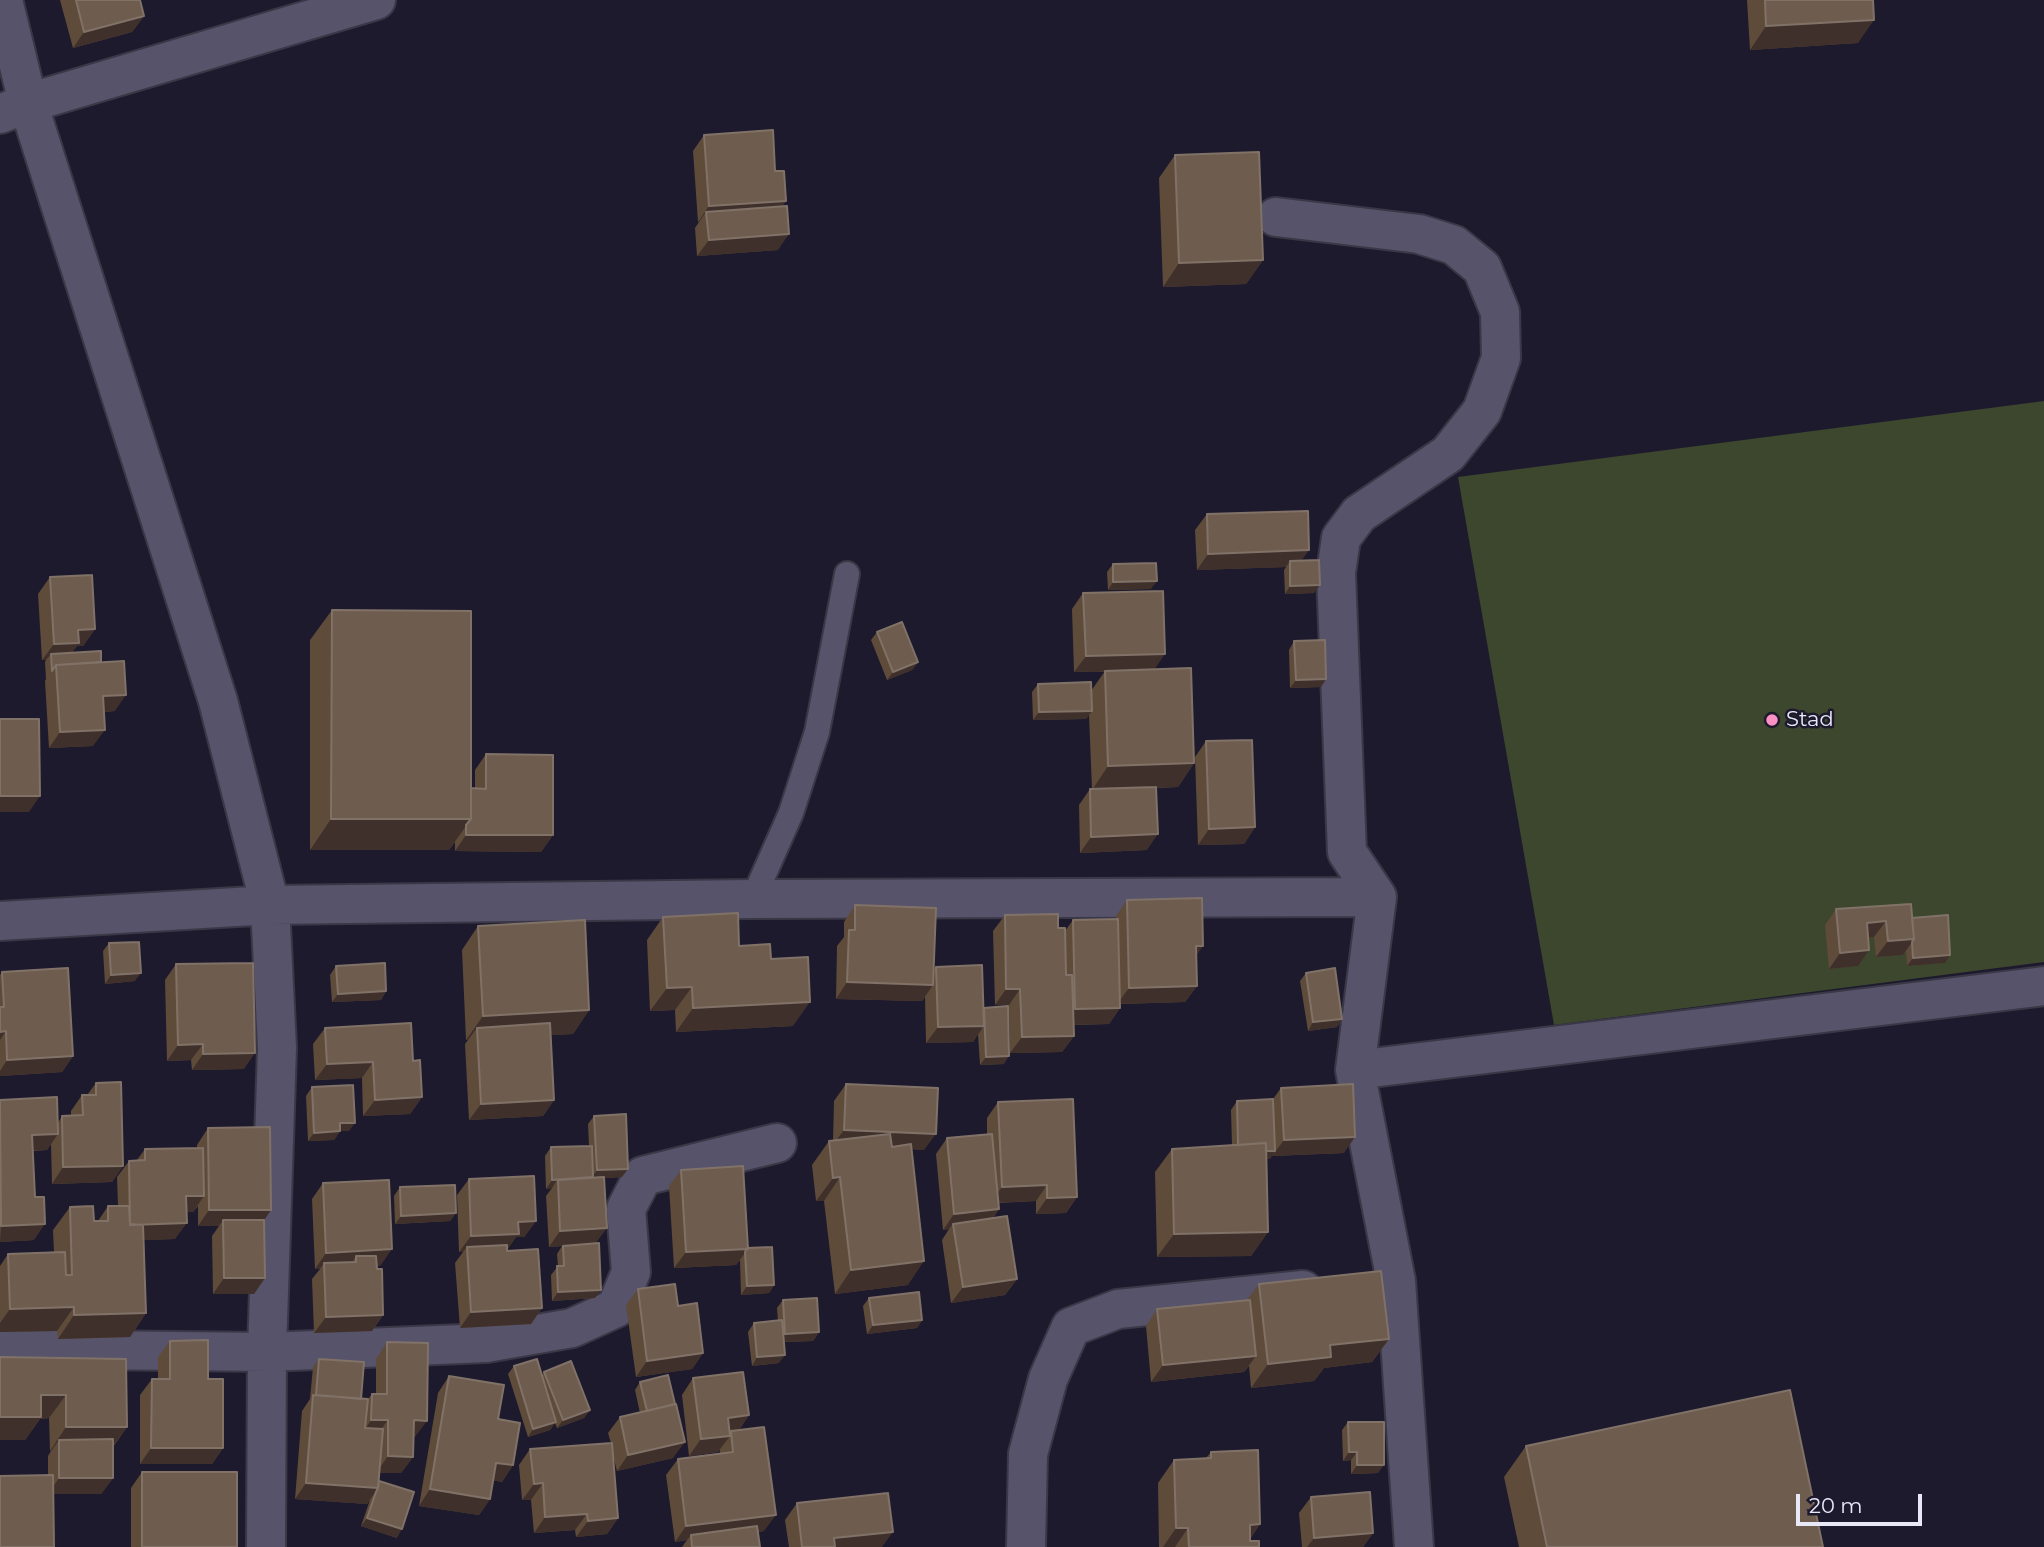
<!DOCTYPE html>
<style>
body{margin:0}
#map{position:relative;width:2044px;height:1547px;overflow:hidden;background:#1d1a2e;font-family:Montserrat,sans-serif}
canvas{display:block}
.scale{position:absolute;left:1796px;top:1494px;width:126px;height:32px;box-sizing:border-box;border:4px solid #e9e8f6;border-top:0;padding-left:9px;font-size:21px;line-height:24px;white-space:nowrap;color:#e9e8f6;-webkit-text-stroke:5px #1d1a2e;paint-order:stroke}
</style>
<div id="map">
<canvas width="2044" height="1547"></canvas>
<div class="scale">20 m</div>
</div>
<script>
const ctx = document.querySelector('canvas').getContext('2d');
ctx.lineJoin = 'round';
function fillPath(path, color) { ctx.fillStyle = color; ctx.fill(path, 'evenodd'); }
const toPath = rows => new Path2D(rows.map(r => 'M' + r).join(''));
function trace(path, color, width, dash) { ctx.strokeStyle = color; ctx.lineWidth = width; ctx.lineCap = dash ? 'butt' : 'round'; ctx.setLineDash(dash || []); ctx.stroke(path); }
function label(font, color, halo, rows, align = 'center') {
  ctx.font = font + ' Montserrat,sans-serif'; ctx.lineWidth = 5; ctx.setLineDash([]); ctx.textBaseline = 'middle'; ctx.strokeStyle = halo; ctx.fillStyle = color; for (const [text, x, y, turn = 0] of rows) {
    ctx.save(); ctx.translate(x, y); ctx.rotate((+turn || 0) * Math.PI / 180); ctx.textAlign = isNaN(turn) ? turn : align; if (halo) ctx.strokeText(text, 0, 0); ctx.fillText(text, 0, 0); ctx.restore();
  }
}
fillPath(toPath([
 [2044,401,2044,962,1554,1025,1458,477]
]), '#3c472e');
const service = toPath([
 [753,899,791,813,817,732,847,574]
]);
const minor = toPath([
 [3,0,28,103,218,701,270,905,277,1048,267,1352,266,1547],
 [0,114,28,103,376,0],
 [1276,217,1419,234,1454,245,1482,268,1500,312,1501,358,1482,411,1448,454,1359,514,1341,538,1336,573,1347,852,1377,897,1355,1070,1396,1281,1414,1547],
 [0,921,270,905,753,899,1377,897],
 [1355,1070,2044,986],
 [0,1349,267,1352,486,1343,572,1328,616,1308,631,1272,626,1209,643,1176,777,1143],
 [1026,1547,1028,1454,1048,1379,1071,1327,1118,1309,1303,1290]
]);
trace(service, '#3a3746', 28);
trace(minor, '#3a3746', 42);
trace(service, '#56536b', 24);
trace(minor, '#56536b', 38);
fillPath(toPath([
 [60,0,140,0,144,16,132,32,73,48],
 [1747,0,1873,0,1858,43,1750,50],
 [704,135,775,171,786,201,782,206,778,250,697,256,695,228,699,222,698,222,693,151],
 [1175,155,1263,260,1246,284,1163,287,1159,178],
 [1207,514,1301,561,1314,593,1285,594,1284,570,1286,567,1197,570,1195,530],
 [1113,564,1151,589,1108,590,1107,572],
 [50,577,95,629,83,646,77,646,72,652,101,662,115,711,104,712,93,746,49,748,45,681,46,679,45,662,46,660,42,660,38,594],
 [1083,593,1154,670,1194,763,1178,787,1156,788,1147,850,1080,853,1079,805,1090,789,1092,789,1089,715,1086,719,1033,720,1032,692,1038,684,1091,691,1105,671,1116,671,1074,672,1072,609],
 [332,610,471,788,475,788,475,770,486,754,553,835,541,852,455,851,455,842,449,850,310,850,310,640],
 [877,632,918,662,912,670,887,680,871,640],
 [1294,641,1326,679,1321,687,1290,688,1289,650],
 [1206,741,1255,827,1244,844,1198,845,1195,757],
 [1127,900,1196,956,1197,986,1185,1002,1120,1004,1120,1008,1109,1024,1074,1025,1074,1036,1062,1052,1010,1053,1009,1005,995,1005,993,931,1005,915,1065,931,1073,920,1116,919,1116,916],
 [855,905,934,969,936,967,984,1008,1004,1064,980,1065,978,1034,973,1042,926,1043,925,997,922,1001,836,999,837,946,844,937,844,922],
 [1836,909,1912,918,1945,963,1907,966,1906,951,1903,955,1876,957,1874,937,1868,938,1858,966,1829,969,1825,925],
 [663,917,771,959,793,1026,676,1032,675,1010,650,1011,647,940],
 [478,926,589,1010,573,1034,551,1035,554,1100,543,1116,469,1120,465,1044,468,1040,466,1040,462,950],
 [109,943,135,981,105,984,103,951],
 [176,964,244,1069,192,1070,191,1060,167,1061,165,980],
 [336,966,386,991,381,1000,332,1002,330,975],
 [2,972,73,1056,62,1072,0,1076,0,975],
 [1306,973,1342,1019,1337,1027,1308,1031,1300,981],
 [325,1028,413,1061,422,1097,410,1114,363,1116,362,1078,315,1080,313,1044],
 [96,1083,123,1166,112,1182,52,1184,51,1144,47,1150,33,1151,34,1240,0,1242,0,1100,58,1123,62,1116,71,1116,71,1111,82,1095,87,1095],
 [846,1084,924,1150,912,1149,908,1285,835,1294,824,1201,816,1201,812,1165,829,1141,833,1141,834,1101],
 [312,1087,349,1131,340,1131,334,1140,308,1141,306,1096],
 [1281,1088,1344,1153,1272,1156,1272,1155,1270,1159,1267,1159,1268,1232,1251,1256,1157,1257,1155,1172,1172,1149,1232,1145,1231,1110,1237,1101,1273,1099],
 [998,1102,1077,1197,1066,1213,1036,1214,1036,1201,998,1203,999,1209,993,1218,1017,1279,1005,1295,951,1303,942,1240,949,1229,943,1230,936,1154,947,1138,987,1134,987,1118],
 [594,1116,622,1177,604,1178,596,1243,595,1298,552,1301,551,1275,558,1266,557,1254,562,1246,549,1247,546,1196,552,1188,546,1189,545,1156,551,1147,589,1146,588,1124],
 [208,1128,271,1210,264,1220,265,1278,254,1294,213,1294,212,1236,219,1226,198,1226,198,1206,193,1212,186,1212,175,1239,144,1240,146,1313,130,1337,58,1339,57,1331,0,1332,0,1266,8,1254,54,1253,53,1230,70,1207,94,1221,98,1221,108,1206,118,1206,117,1177,129,1161,137,1160,145,1149,197,1148,197,1145],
 [681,1170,747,1248,774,1285,769,1293,741,1295,740,1260,736,1265,674,1268,669,1186],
 [469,1179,536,1221,524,1237,516,1237,507,1250,542,1308,531,1324,460,1328,455,1263,463,1252,459,1252,457,1195],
 [323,1183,381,1265,377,1266,383,1315,372,1331,314,1333,312,1279,320,1269,315,1269,312,1199],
 [400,1187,456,1213,450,1221,395,1224,394,1196],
 [1259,1284,1389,1339,1372,1362,1324,1368,1314,1381,1251,1388,1249,1366,1244,1372,1151,1382,1146,1326,1157,1309,1247,1300],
 [638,1289,678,1306,703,1353,692,1369,636,1377,626,1305],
 [869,1298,922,1320,917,1328,867,1334,863,1306],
 [783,1300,819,1332,813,1341,784,1342,779,1363,752,1366,748,1332,754,1323,778,1321,777,1308],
 [170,1341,208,1379,223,1448,212,1464,140,1464,140,1395,152,1379,158,1379,158,1357],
 [387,1342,415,1437,413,1437,413,1457,401,1473,379,1473,379,1481,397,1538,361,1526,370,1500,367,1504,295,1499,302,1411,310,1399,313,1367,319,1359,361,1399,368,1399,372,1394,376,1394,376,1359],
 [0,1357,127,1427,113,1447,113,1478,101,1494,53,1494,48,1475,48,1456,51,1451,50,1451,49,1418,40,1419,25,1440,0,1440],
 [514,1366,542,1375,544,1372,590,1410,584,1418,557,1428,555,1423,550,1430,528,1437,508,1374],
 [449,1376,498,1419,513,1465,502,1482,493,1480,490,1499,479,1515,419,1506,438,1393],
 [693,1378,749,1415,739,1430,764,1531,758,1532,760,1547,682,1547,687,1540,675,1542,666,1475,678,1459,720,1454,720,1450,718,1452,689,1456,682,1395],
 [640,1382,673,1458,617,1471,613,1456,618,1518,607,1534,576,1537,575,1530,534,1533,531,1500,522,1500,519,1465,530,1449,611,1443,608,1433,620,1417,640,1413,635,1390],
 [1348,1422,1378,1473,1351,1474,1351,1460,1343,1461,1342,1430],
 [1526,1446,1823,1547,1519,1547,1504,1477],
 [1211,1452,1260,1524,1250,1539,1250,1541,1259,1547,1159,1547,1158,1483,1174,1460,1206,1458],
 [142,1472,237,1547,131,1547,131,1488],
 [1311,1497,1373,1533,1363,1547,1302,1547,1299,1513],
 [797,1503,882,1547,789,1547,785,1520]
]), '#5f4b39');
fillPath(toPath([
 [144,16,132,32,73,48,84,32],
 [1874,20,1858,43,1750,50,1766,26],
 [786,201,774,217,706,212,699,222,698,222,709,206],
 [789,234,778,250,697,256,709,240],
 [1263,260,1246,284,1163,287,1179,263],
 [1309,550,1298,566,1290,561,1286,567,1197,570,1208,554],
 [1157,581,1151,589,1108,590,1113,582],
 [1320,585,1314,593,1285,594,1290,586],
 [95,629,83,646,77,646,67,659,51,654,46,660,42,660,54,644,78,630],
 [1165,654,1154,670,1074,672,1086,656],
 [918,662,912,670,887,680,893,672],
 [1326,679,1321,687,1290,688,1296,680],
 [126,695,115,711,92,713,103,696],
 [1092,711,1086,719,1033,720,1039,712],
 [105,730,93,746,49,748,60,732],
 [1194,763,1178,787,1092,790,1108,766],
 [0,796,40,796,29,812,0,812],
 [331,819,471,819,449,850,310,850],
 [1255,827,1244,844,1198,845,1209,829],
 [1158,834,1147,850,1080,853,1091,837],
 [466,835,553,835,541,852,455,851],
 [1886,921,1874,937,1855,939,1867,923],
 [1914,939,1903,955,1876,957,1888,941],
 [1196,946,1203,946,1192,962],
 [1869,950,1858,966,1829,969,1840,953],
 [1950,955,1945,963,1907,966,1913,958],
 [141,973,135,981,105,984,111,975],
 [847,982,933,985,922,1001,836,999],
 [1197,986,1185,1002,1117,1004,1129,988],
 [692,987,675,1010,650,1011,667,988],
 [1006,989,1020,989,1009,1005,995,1005],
 [386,991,381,1000,332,1002,338,994],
 [810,1002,793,1026,676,1032,693,1008],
 [1120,1008,1109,1024,1064,1025,1075,1009],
 [589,1010,573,1034,477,1039,477,1028,468,1040,466,1040,483,1016],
 [1342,1019,1337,1027,1308,1031,1313,1022],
 [984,1026,973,1042,926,1043,938,1027],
 [6,1031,0,1040,0,1032],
 [1074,1036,1062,1052,1010,1053,1022,1037],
 [203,1044,191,1060,167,1061,178,1045],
 [255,1053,244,1069,192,1070,203,1054],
 [73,1056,62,1072,0,1076,0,1071,7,1060],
 [1009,1056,1004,1064,980,1065,986,1057],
 [373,1062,362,1078,315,1080,327,1064],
 [422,1097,410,1114,363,1116,375,1100],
 [554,1100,543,1116,469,1120,481,1104],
 [340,1123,355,1123,349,1131,334,1131],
 [844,1130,936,1134,924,1150,832,1146],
 [340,1131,334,1140,308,1141,314,1133],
 [58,1134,47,1150,21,1151,32,1135],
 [1355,1137,1344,1153,1272,1156,1284,1140],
 [1275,1151,1270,1159,1233,1160,1238,1152],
 [123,1166,112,1182,52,1184,63,1167],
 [628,1169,622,1177,591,1179,597,1170],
 [840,1177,824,1201,816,1201,833,1178],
 [552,1180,557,1180,552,1188,546,1189],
 [1047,1185,1036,1201,990,1203,1002,1187],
 [186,1196,204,1196,193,1212,174,1213],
 [1077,1197,1066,1213,1036,1214,1047,1198],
 [999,1209,988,1225,953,1224,949,1229,943,1230,954,1214],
 [209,1210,271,1210,260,1226,223,1220,219,1226,198,1226],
 [456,1213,450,1221,395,1224,401,1216],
 [536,1221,524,1237,516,1237,507,1250,467,1247,463,1252,459,1252,471,1236,518,1222],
 [187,1223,175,1239,119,1241,130,1225],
 [45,1224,34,1240,0,1242,1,1226],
 [607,1228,595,1244,549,1247,560,1231],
 [1268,1232,1251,1256,1157,1257,1174,1234],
 [392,1249,381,1265,353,1267,356,1262,356,1256,349,1267,324,1263,320,1269,315,1269,326,1253],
 [748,1249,736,1265,674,1268,686,1252],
 [924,1261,908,1285,835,1294,851,1270],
 [224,1278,265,1278,254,1294,213,1294],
 [1017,1279,1005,1295,951,1303,963,1287],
 [774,1285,769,1293,741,1295,747,1286],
 [601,1290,595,1298,552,1301,558,1292],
 [74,1307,57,1331,0,1332,0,1323,10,1309],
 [542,1308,531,1324,460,1328,471,1312],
 [146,1313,130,1337,58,1339,74,1315],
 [383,1315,372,1331,314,1333,326,1317],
 [922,1320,917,1328,867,1334,873,1325],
 [819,1332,813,1341,779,1342,785,1334],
 [1389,1339,1372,1362,1324,1368,1314,1381,1251,1388,1268,1364,1330,1345],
 [703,1353,692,1369,636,1377,647,1361],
 [785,1355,779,1363,752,1366,757,1357],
 [1256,1356,1244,1372,1151,1382,1163,1365],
 [41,1395,66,1395,49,1418,40,1419,25,1440,0,1440,0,1417],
 [590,1410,584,1418,557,1428,563,1420],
 [749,1415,738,1432,731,1431,730,1433,728,1418],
 [371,1420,388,1420,376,1436,360,1437],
 [414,1420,427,1421,415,1437,402,1437],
 [556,1422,550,1430,528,1437,533,1429],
 [66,1427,127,1427,110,1450,59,1440,51,1451,50,1451],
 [730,1436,718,1452,689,1456,701,1439],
 [685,1442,673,1458,617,1471,628,1455],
 [151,1448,223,1448,212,1464,140,1464],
 [1349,1452,1357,1452,1351,1460,1343,1461],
 [388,1456,413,1457,401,1473,376,1473],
 [496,1463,513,1465,502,1482,485,1479],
 [1357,1465,1384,1465,1378,1473,1351,1474],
 [59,1478,113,1478,101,1494,48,1494],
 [306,1483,378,1488,367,1504,295,1499],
 [543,1483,531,1500,522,1500,534,1484],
 [430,1489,490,1499,479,1515,419,1506],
 [587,1514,575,1530,534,1533,545,1517],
 [776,1515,764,1531,691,1540,691,1535,687,1540,675,1542,686,1526],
 [367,1518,402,1529,397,1538,361,1526],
 [618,1518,607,1534,576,1537,588,1521],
 [1260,1524,1244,1547,1250,1525],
 [1176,1528,1188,1528,1175,1547,1163,1547],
 [893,1532,882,1547,827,1547,834,1538],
 [1373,1533,1363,1547,1307,1547,1314,1538]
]), '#3f302c');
const building = toPath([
 [76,0,140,0,144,16,84,32,76,0],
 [1765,0,1873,0,1874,20,1766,26,1765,0],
 [773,130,775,171,784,171,786,201,709,206,704,135,773,130],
 [1259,152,1263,260,1179,263,1175,155,1259,152],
 [787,206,789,234,709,240,706,212,787,206],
 [1308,511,1309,550,1208,554,1207,514,1308,511],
 [1319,560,1320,585,1290,586,1290,561,1319,560],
 [1156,563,1157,581,1113,582,1113,564,1156,563],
 [92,575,95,629,78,630,79,643,54,644,50,577,92,575],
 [1163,591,1165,654,1086,656,1083,593,1163,591],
 [332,610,471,611,471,819,331,819,332,610],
 [902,622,918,662,893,672,877,632,902,622],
 [1325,640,1326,679,1296,680,1294,641,1325,640],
 [101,651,101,662,56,665,52,671,51,654,101,651],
 [124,661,126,695,103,696,105,730,60,732,56,665,124,661],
 [1191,668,1194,763,1108,766,1105,671,1191,668],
 [1091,682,1092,711,1039,712,1038,684,1091,682],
 [0,719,39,719,40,796,0,796,0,719],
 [1252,740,1255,827,1209,829,1206,741,1252,740],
 [486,754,553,755,553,835,466,835,466,825,471,819,471,788,486,789,486,754],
 [1156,787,1158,834,1091,837,1090,789,1156,787],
 [1202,898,1203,946,1196,946,1197,986,1129,988,1127,900,1202,898],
 [1911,904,1914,939,1888,941,1886,921,1867,923,1869,950,1840,953,1836,909,1911,904],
 [855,905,936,908,933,985,847,982,849,930,855,930,855,905],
 [738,913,739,946,770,944,771,959,808,957,810,1002,693,1008,692,987,667,988,663,917,738,913],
 [1058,914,1058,928,1065,928,1066,975,1072,975,1074,1036,1022,1037,1020,989,1006,989,1005,915,1058,914],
 [1948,915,1950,955,1913,958,1912,942,1914,939,1912,918,1948,915],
 [1118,919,1120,1008,1075,1009,1073,920,1118,919],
 [585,920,589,1010,483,1016,478,926,585,920],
 [139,942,141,973,111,975,109,943,139,942],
 [253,963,255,1053,203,1054,203,1044,178,1045,176,964,253,963],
 [385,963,386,991,338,994,336,966,385,963],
 [982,965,984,1026,938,1027,936,967,982,965],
 [68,968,73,1056,7,1060,6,1031,0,1032,0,1007,4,1007,2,972,68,968],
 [1335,968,1342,1019,1313,1022,1306,973,1335,968],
 [1008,1006,1009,1056,986,1057,984,1008,1008,1006],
 [411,1023,413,1061,420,1060,422,1097,375,1100,373,1062,327,1064,325,1028,411,1023],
 [550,1023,554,1100,481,1104,477,1028,550,1023],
 [121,1082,123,1166,63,1167,62,1116,83,1115,82,1095,96,1095,96,1083,121,1082],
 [846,1084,938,1088,936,1134,844,1130,846,1084],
 [1353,1084,1355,1137,1284,1140,1281,1088,1353,1084],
 [353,1085,355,1123,340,1123,340,1131,314,1133,312,1087,353,1085],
 [57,1097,58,1134,32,1135,35,1197,44,1197,45,1224,1,1226,0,1100,57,1097],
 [1073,1099,1077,1197,1047,1198,1047,1185,1002,1187,998,1102,1073,1099],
 [1273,1099,1275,1151,1266,1151,1266,1143,1238,1145,1237,1101,1273,1099],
 [626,1114,628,1169,597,1170,594,1116,626,1114],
 [270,1127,271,1210,209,1210,208,1128,270,1127],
 [890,1134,892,1147,911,1144,924,1261,851,1270,840,1177,833,1178,829,1141,890,1134],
 [992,1134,999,1209,954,1214,947,1138,992,1134],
 [1266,1143,1268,1232,1174,1234,1172,1149,1266,1143],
 [592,1146,593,1177,552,1180,551,1147,592,1146],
 [203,1148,204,1196,186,1196,187,1223,130,1225,129,1161,145,1160,145,1149,203,1148],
 [743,1166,748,1249,686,1252,681,1170,743,1166],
 [534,1176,536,1221,518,1222,519,1234,471,1236,469,1179,534,1176],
 [604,1177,607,1228,560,1231,558,1180,604,1177],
 [389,1180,392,1249,326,1253,323,1183,389,1180],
 [455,1185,456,1213,401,1216,400,1187,455,1185],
 [93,1206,94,1221,108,1221,108,1206,129,1206,130,1224,143,1225,146,1313,74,1315,74,1307,10,1309,8,1254,65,1252,66,1275,72,1275,70,1207,93,1206],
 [1007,1216,1017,1279,963,1287,953,1224,1007,1216],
 [223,1220,264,1220,265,1278,224,1278,223,1220],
 [599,1243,601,1290,558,1292,557,1266,564,1266,563,1246,599,1243],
 [507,1245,507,1251,538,1249,542,1308,471,1312,467,1247,507,1245],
 [772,1247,774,1285,747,1286,745,1252,747,1248,772,1247],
 [356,1256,376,1256,377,1269,382,1269,383,1315,326,1317,324,1263,356,1262,356,1256],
 [1381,1271,1389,1339,1330,1345,1331,1357,1268,1364,1259,1284,1381,1271],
 [675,1284,678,1306,697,1303,703,1353,647,1361,638,1289,675,1284],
 [919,1292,922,1320,873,1325,869,1298,919,1292],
 [817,1298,819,1332,785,1334,783,1300,817,1298],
 [1250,1300,1256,1356,1163,1365,1157,1309,1250,1300],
 [782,1320,785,1355,757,1357,754,1323,782,1320],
 [208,1340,208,1379,223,1379,223,1448,151,1448,152,1379,170,1379,170,1341,208,1340],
 [387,1342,428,1343,427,1421,414,1420,413,1457,388,1456,388,1420,371,1420,372,1394,387,1394,387,1342],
 [0,1357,126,1359,127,1427,66,1427,66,1395,41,1395,41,1417,0,1417,0,1357],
 [319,1359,364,1362,361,1399,316,1395,319,1359],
 [537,1359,556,1422,533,1429,514,1366,537,1359],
 [571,1361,590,1410,563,1420,544,1372,571,1361],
 [743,1372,749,1415,728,1418,730,1436,701,1439,693,1378,743,1372],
 [668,1375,675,1404,647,1411,640,1382,668,1375],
 [449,1376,504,1385,498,1419,520,1423,513,1465,496,1463,490,1499,430,1489,449,1376],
 [1790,1390,1823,1547,1547,1547,1526,1446,1790,1390],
 [313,1395,368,1399,365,1428,383,1429,378,1488,306,1483,313,1395],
 [676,1404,685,1442,628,1455,620,1417,676,1404],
 [1348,1422,1384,1422,1384,1465,1357,1465,1357,1452,1349,1452,1348,1422],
 [764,1427,776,1515,686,1526,678,1459,733,1452,731,1431,764,1427],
 [113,1439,113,1478,59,1478,59,1440,113,1439],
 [612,1443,618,1518,588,1521,587,1514,545,1517,543,1483,534,1484,530,1449,612,1443],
 [1258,1450,1260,1524,1250,1525,1250,1541,1259,1541,1259,1547,1189,1547,1188,1528,1176,1528,1174,1460,1211,1458,1211,1452,1258,1450],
 [142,1472,237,1472,237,1547,142,1547,142,1472],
 [53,1475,54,1547,0,1547,0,1476,53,1475],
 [379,1481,414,1492,402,1529,367,1518,376,1492,378,1488,379,1481],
 [1370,1492,1373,1533,1314,1538,1311,1497,1370,1492],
 [888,1493,893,1532,834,1538,835,1547,802,1547,797,1503,888,1493],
 [757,1526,760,1547,692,1547,691,1535,757,1526]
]);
fillPath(building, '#6e5c4e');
trace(building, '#817268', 2);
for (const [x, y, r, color] of [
 [1772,720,7,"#fc8fc3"]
]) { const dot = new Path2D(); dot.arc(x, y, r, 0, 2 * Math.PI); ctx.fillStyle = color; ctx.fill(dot); trace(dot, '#1d1a2e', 2.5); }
label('21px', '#e9e8f6', '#1d1a2e', [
 ["Stad",1786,720]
], 'left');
</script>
